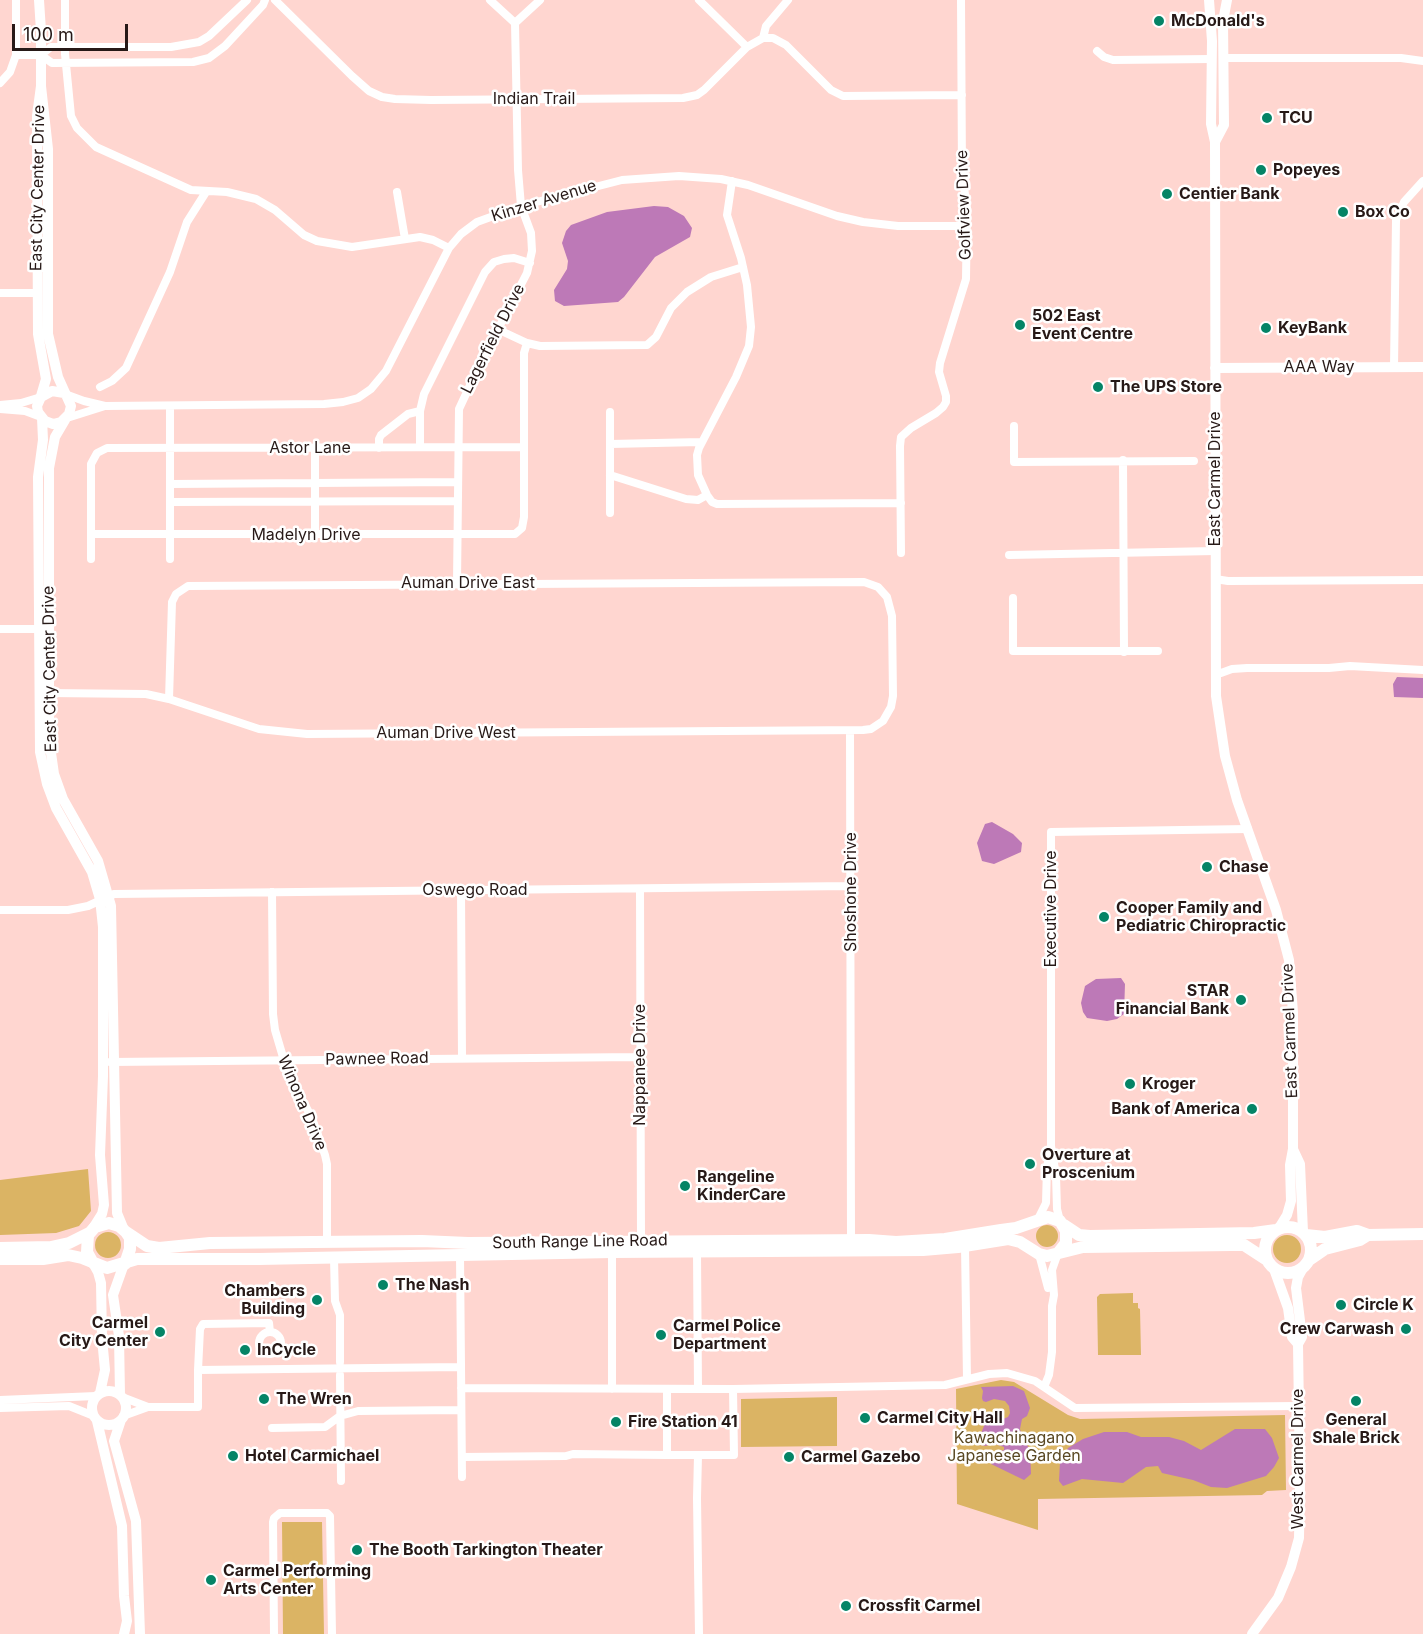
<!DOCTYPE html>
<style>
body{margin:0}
#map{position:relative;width:1423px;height:1634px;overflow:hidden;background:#ffd6d0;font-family:Inter,sans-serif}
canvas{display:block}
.scale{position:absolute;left:12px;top:24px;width:116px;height:27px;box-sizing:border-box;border:3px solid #271917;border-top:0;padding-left:8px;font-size:18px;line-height:21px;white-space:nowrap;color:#271917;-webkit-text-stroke:4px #fff;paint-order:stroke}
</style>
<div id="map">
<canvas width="1423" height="1634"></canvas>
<div class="scale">100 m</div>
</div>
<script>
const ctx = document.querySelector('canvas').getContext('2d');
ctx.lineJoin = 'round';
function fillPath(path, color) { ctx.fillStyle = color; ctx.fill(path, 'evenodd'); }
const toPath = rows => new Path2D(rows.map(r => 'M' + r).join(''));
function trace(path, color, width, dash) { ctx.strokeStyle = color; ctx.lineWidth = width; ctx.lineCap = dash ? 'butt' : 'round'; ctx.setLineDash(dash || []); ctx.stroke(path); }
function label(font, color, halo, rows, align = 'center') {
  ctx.font = font + ' Inter,sans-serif'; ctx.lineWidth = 5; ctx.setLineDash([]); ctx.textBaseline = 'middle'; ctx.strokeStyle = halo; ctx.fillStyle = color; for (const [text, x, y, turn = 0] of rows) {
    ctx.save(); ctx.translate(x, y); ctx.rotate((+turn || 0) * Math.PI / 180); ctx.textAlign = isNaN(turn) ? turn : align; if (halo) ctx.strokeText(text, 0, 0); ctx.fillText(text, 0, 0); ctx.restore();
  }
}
fillPath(toPath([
 [88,1169,91,1211,79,1226,56,1233,0,1235,0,1180],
 '1036 1236a11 11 0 1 1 22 0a11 11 0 1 1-22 0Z',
 '95 1245a13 13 0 1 1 26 0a13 13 0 1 1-26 0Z',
 '1273 1249a14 14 0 1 1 28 0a14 14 0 1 1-28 0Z',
 [1133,1293,1133,1303,1138,1303,1138,1308,1140,1309,1141,1355,1098,1355,1097,1297,1100,1294],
 [1001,1380,1014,1382,1068,1415,1080,1419,1285,1415,1286,1490,1267,1491,1262,1495,1038,1499,1038,1530,957,1504,956,1389],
 [837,1397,837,1446,741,1447,741,1399],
 [282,1522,322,1522,324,1634,283,1634]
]), '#dbb464');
fillPath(toPath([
 [654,206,668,207,684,216,692,228,690,237,655,257,624,297,618,302,564,306,555,301,554,290,567,269,568,261,562,243,566,231,571,225,607,212],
 [1397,677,1423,678,1423,698,1394,697,1393,684],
 [992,822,1013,834,1022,843,1021,852,994,864,982,861,977,843,985,824],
 [1121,978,1125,984,1124,1014,1117,1019,1107,1021,1087,1018,1083,1012,1081,1003,1085,986,1096,979],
 [1013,1386,1024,1391,1030,1408,1027,1416,1022,1419,1020,1429,1023,1440,1030,1449,1031,1474,1024,1480,991,1464,994,1453,1004,1450,1004,1447,992,1443,986,1446,980,1445,978,1441,986,1421,991,1419,1003,1419,1008,1417,1010,1413,1009,1406,1005,1401,994,1399,986,1402,983,1401,982,1398,983,1391,981,1387],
 [1235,1429,1265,1429,1272,1438,1279,1458,1274,1467,1266,1476,1227,1488,1211,1487,1193,1480,1162,1473,1158,1466,1146,1467,1123,1483,1082,1479,1063,1486,1059,1481,1060,1462,1068,1448,1083,1439,1104,1432,1127,1432,1141,1437,1169,1437,1184,1441,1201,1450]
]), '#bd79b7');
trace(toPath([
 [65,0,65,54,71,116,77,128,96,147,191,190,227,192,256,199,275,210,304,235,317,241,352,247,420,237,433,240,449,248],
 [275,0,352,76,369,91,382,97,395,99,431,100,683,98,697,95,704,90,747,47,763,38,766,26,788,0],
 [490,0,515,23],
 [699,0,747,47],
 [515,23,540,0],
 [763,38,773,38,786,45,831,90,843,96,962,95],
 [1097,51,1104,57,1113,60,1211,59],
 [16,55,41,55],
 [41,55,52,63,193,62,209,58,225,46,263,5,265,0],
 [41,55,51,47,171,47,199,42,209,36,247,0],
 [1223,58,1401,58,1423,61],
 [0,83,10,72,16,55,16,0],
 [732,181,727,215,741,258,747,285,751,327,749,346,736,377,699,448,697,455,698,475,707,495,712,502,717,504,901,503],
 [397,192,405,239],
 [0,293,37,293],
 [497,329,527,343,540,346,647,345,656,337,671,308,687,292,711,277,743,267],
 [1394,367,1396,220,1404,202,1423,181],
 [100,387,112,381,126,368,170,272,187,222,206,192],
 [65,394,84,401,105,406,324,404,343,402,358,398,371,389,386,371,449,248,461,234,477,222,521,206,622,180,679,176,721,179,748,185,837,216,863,222,898,226,967,226],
 [0,405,21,403,41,397],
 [0,409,25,411,41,417],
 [610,412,610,513],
 [67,418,105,406],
 [1014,426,1014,462,1194,461],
 [610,444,701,442],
 [420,447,420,411,424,394,485,272,494,262,504,259,514,258,530,263],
 [379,448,379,439,381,435,408,414,420,411],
 [1123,460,1124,652],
 [610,475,686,499,698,500,707,495],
 [170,484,457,482],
 [170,502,457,501],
 [91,534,515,534,522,528,524,517,524,353,527,343],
 [315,535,315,447],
 [901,553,900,446,901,437,911,428,936,413,943,407,946,402,946,396,939,372,940,363,966,279,967,208,962,173,961,0],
 [1009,555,1215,551],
 [91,559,91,464,97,453,107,448,524,447],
 [170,559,170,406],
 [1215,579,1228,581,1423,580],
 [457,583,459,409,479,366,527,273,532,251,531,233,521,206,518,170,515,23],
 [1013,598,1013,651,1158,651],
 [0,629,38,629],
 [1216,672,1221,673,1232,669,1247,668,1329,668,1350,666,1423,670],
 [49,693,146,694,169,699,259,729,307,734,863,730,871,729,883,721,891,707,893,696,892,616,887,597,878,587,864,582,188,586,176,594,172,602,169,699],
 [850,731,851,1240],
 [640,889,641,1241],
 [461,890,462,1058],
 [272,892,273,1014,275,1030,288,1074,312,1118,325,1155,327,1164,327,1242],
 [0,910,68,910,88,906,114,894,851,886],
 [110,1062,639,1057],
 [1038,1219,1046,1203,1047,1167,1050,1152],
 [1060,1221,1057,1209,1056,1175,1051,1146,1051,832,1248,829],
 [965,1246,967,1379],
 [612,1252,612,1389],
 [697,1252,698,1389],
 [1039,1254,1048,1288],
 [460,1255,462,1477],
 [334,1258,335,1301,340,1315,340,1362],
 '259 1343a11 11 0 1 1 22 0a11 11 0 1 1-22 0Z',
 [198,1370,200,1329,203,1324,269,1323,270,1332],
 [340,1375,341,1481],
 [1044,1387,1049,1375,1052,1352,1052,1306,1054,1295,1052,1270,1058,1253],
 [461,1388,733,1389,945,1385,989,1374,1007,1373,1035,1381,1075,1408,1298,1406],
 [667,1389,667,1455,734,1455,733,1389],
 [122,1397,148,1407,198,1407,198,1370,461,1367],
 [0,1400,96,1396],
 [0,1408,69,1406,94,1416],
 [123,1416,148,1407],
 [272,1428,325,1427,340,1416,358,1411,461,1410],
 [698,1455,697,1498,699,1634],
 [462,1457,566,1456,573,1454,667,1455],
 [274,1634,273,1522,274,1518,280,1513,327,1513,330,1516,332,1634]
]), '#fff', 8);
trace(toPath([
 [39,0,41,31,41,86,37,116,38,334,46,379,41,396],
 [1209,0,1212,41,1211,124,1215,142,1216,696,1225,756,1237,800,1276,910,1289,960,1293,1013,1293,1149,1290,1165,1291,1201,1287,1215,1279,1228],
 [41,86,48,149,48,334,58,377,71,406,69,414,61,422,53,424,45,421,38,412,37,406,41,397,52,391,64,393],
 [1215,142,1224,125,1223,21,1227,0],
 [1215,368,1423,367],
 [42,418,43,440,38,477,40,752,47,784,56,808,92,872,100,899,103,927,103,1076,100,1155,104,1205,102,1214,92,1230],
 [65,420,55,437,49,468,49,739,54,774,63,799,98,861,111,906,117,1213,124,1230],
 [1293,1149,1300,1164,1303,1232],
 [93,1263,98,1272,101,1283,102,1338,105,1370,100,1393],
 [1274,1269,1288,1308,1292,1337,1298,1344],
 '92 1408a17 17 0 1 1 34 0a17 17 0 1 1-34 0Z',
 [120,1395,119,1336,113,1295,124,1264],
 [121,1420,114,1441,136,1521,140,1634],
 [97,1421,122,1526,124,1596,127,1621,124,1634],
 [1252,1634,1278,1598,1291,1567,1299,1538,1300,1483,1298,1344,1302,1337,1296,1288,1298,1277,1304,1266]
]), '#fff', 10);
trace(toPath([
 [1064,1225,1079,1235,1090,1236,1254,1233,1276,1230],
 '1265 1250a23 23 0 1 1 46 0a23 23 0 1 1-46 0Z',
 [126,1232,147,1246,159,1248,210,1243,314,1242,422,1241,468,1243,869,1240,896,1242,945,1239,1001,1230,1016,1228,1048,1217,1060,1221,1066,1231,1066,1243,1059,1252],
 [1306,1235,1325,1237,1357,1231,1368,1235,1423,1234],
 [0,1248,51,1247,69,1243,89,1233],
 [0,1259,43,1259,68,1255,82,1258,107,1268,137,1259,259,1259,612,1252,923,1250,958,1247,1008,1239,1020,1242,1039,1254,1047,1256,1083,1247,1231,1245,1244,1245,1267,1260],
 [1309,1260,1325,1249,1360,1240,1368,1235],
 [93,1263,87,1252,88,1235,95,1227,109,1223,119,1226,126,1232,130,1238,130,1249,125,1264]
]), '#fff', 12);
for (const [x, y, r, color] of [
 [1159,21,6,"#058466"],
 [1267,118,6,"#058466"],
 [1261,170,6,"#058466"],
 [1167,194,6,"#058466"],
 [1343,212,6,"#058466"],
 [1020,325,6,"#058466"],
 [1266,328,6,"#058466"],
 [1098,387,6,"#058466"],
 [1207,867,6,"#058466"],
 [1104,917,6,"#058466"],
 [1241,1000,6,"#058466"],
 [1130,1084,6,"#058466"],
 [1252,1109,6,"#058466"],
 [1030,1164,6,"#058466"],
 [685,1186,6,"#058466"],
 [383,1285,6,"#058466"],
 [317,1300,6,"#058466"],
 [1341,1305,6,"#058466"],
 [1406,1329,6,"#058466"],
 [160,1332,6,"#058466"],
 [661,1335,6,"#058466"],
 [245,1350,6,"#058466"],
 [264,1399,6,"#058466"],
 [1356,1401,6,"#058466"],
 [865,1418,6,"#058466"],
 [616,1422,6,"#058466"],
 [233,1456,6,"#058466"],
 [789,1457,6,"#058466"],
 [357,1550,6,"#058466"],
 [211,1580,6,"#058466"],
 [846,1606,6,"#058466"]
]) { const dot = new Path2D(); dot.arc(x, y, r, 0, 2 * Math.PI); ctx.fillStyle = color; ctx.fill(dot); trace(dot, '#fff', 2); }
label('bold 16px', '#271917', '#fff', [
 ["McDonald's",1171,21],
 ["TCU",1279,118],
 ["Popeyes",1273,170],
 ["Centier Bank",1179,194],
 ["Box Co",1355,212],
 ["502 East",1032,316],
 ["Event Centre",1032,334],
 ["KeyBank",1278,328],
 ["The UPS Store",1110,387],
 ["Chase",1219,867],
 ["Cooper Family and",1116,908],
 ["Pediatric Chiropractic",1116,926],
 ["STAR",1229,991,"right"],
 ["Financial Bank",1229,1009,"right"],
 ["Kroger",1142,1084],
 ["Bank of America",1240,1109,"right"],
 ["Overture at",1042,1155],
 ["Proscenium",1042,1173],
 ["Rangeline",697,1177],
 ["KinderCare",697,1195],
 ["The Nash",395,1285],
 ["Chambers",305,1291,"right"],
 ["Building",305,1309,"right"],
 ["Circle K",1353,1305],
 ["Carmel",148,1323,"right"],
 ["City Center",148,1341,"right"],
 ["Carmel Police",673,1326],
 ["Department",673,1344],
 ["Crew Carwash",1394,1329,"right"],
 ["InCycle",257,1350],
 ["The Wren",276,1399],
 ["Carmel City Hall",877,1418],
 ["General",1356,1420,"center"],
 ["Shale Brick",1356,1438,"center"],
 ["Fire Station 41",628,1422],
 ["Hotel Carmichael",245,1456],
 ["Carmel Gazebo",801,1457],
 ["The Booth Tarkington Theater",369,1550],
 ["Carmel Performing",223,1571],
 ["Arts Center",223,1589],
 ["Crossfit Carmel",858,1606]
], 'left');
label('16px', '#271917', '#fff', [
 ["Indian Trail",534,99],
 ["East City Center Drive",38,188,-89],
 ["Kinzer Avenue",544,201,-17],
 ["Golfview Drive",964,205,-92],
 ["Lagerfield Drive",493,339,-63],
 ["AAA Way",1319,367],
 ["Astor Lane",310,448],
 ["East Carmel Drive",1215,479,-90],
 ["Madelyn Drive",306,535],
 ["Auman Drive East",468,583],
 ["East City Center Drive",50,669,-91],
 ["Auman Drive West",446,733],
 ["Oswego Road",475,890],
 ["Shoshone Drive",851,892,-90],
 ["Executive Drive",1051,909,-90],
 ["East Carmel Drive",1290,1031,-92],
 ["Pawnee Road",377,1059,-1],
 ["Nappanee Drive",640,1065,-90],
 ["Winona Drive",302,1103,67],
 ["South Range Line Road",580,1242,-1],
 ["West Carmel Drive",1298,1459,-90]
]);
label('16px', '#5a4823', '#fff', [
 ["Kawachinagano",1014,1438],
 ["Japanese Garden",1014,1456]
]);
</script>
